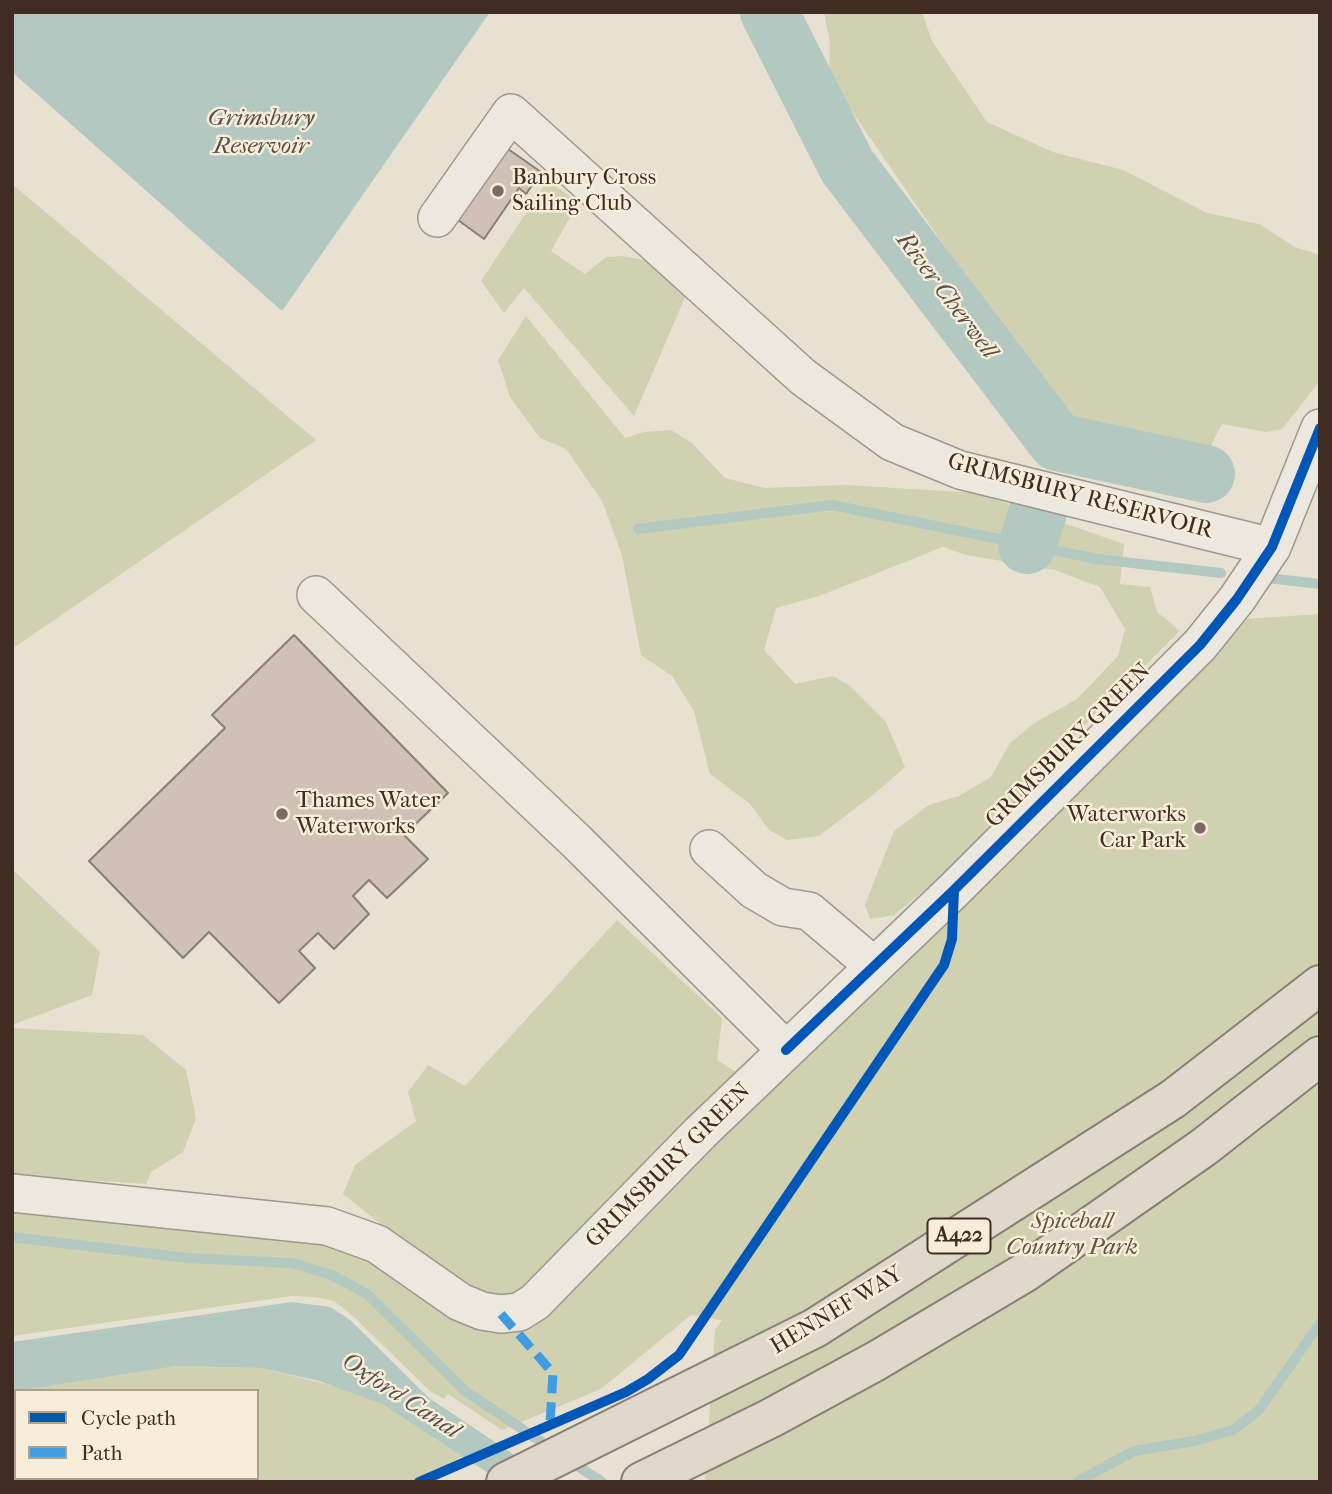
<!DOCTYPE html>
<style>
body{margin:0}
#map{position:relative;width:1332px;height:1494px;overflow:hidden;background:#e8e0d0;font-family:"IM FELL French Canon",serif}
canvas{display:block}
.frame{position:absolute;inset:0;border:14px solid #412c24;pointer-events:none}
.legend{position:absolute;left:14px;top:1389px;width:245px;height:91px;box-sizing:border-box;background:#f7edd9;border:2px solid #aea091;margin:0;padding:9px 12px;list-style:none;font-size:21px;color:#412c24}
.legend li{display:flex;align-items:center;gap:14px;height:35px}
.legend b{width:35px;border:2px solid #aea091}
</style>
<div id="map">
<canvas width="1332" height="1494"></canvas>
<div class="frame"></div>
<ul class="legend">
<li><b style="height:9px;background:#0057b8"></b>Cycle path</li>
<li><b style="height:9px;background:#3f9ce0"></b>Path</li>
</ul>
</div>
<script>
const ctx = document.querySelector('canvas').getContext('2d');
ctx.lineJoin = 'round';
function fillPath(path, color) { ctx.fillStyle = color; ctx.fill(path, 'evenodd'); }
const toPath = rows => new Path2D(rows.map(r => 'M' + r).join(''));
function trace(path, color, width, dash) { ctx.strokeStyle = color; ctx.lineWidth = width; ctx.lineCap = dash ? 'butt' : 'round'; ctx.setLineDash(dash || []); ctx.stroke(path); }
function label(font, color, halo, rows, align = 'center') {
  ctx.font = font + ' "IM FELL French Canon",serif'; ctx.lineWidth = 5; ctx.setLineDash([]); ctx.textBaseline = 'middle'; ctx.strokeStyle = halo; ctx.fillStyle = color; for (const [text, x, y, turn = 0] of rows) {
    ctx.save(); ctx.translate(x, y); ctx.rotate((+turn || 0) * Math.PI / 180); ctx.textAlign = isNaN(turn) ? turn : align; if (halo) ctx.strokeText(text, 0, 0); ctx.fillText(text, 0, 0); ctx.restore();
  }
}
fillPath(toPath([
 [824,12,922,12,932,41,987,122,1053,152,1123,170,1207,213,1259,224,1295,247,1320,255,1320,381,1282,429,1266,432,1222,424,1207,453,1071,430,829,78,830,44],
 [548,180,570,197,573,212,551,251,585,274,606,257,623,256,644,260,686,295,634,416,524,288,504,313,481,281],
 [12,184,316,440,12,649],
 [526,316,625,438,644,432,671,430,692,443,725,478,765,488,846,485,976,493,1124,544,1120,584,1150,587,1157,612,1180,631,1084,726,955,865,894,915,870,919,865,905,894,831,929,805,959,796,991,777,1010,743,1036,722,1077,699,1118,656,1125,629,1100,587,1055,570,966,555,943,547,819,596,776,608,764,650,795,684,833,676,850,686,886,722,905,767,878,791,819,836,787,840,769,830,750,804,710,774,694,711,672,676,641,655,622,555,602,501,566,449,540,438,510,397,498,360],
 [1320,614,1320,1482,705,1482,715,1330,722,1320,691,1315,601,1389,502,1430,448,1394,444,1399,431,1392,354,1317,334,1301,315,1297,292,1296,12,1336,12,1199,387,1229,343,1194,355,1165,416,1121,408,1092,428,1065,465,1086,617,920,722,1018,717,1060,763,1089,1245,619],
 [12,869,100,952,92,995,12,1025],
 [12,1028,143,1035,186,1070,196,1118,183,1152,151,1172,146,1184,12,1175],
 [177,1366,261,1368,341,1388,382,1404,463,1456,414,1482,12,1482,12,1392,16,1391,16,1478,257,1478,257,1391,19,1391]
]), '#cfd1b0');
fillPath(toPath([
 [12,12,490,12,282,311,12,72],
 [292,1302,330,1307,349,1319,429,1398,555,1482,502,1482,382,1404,319,1381,261,1368,177,1366,12,1392,12,1342]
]), '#b3c8c1');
trace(toPath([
 [638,529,832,505,1097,559,1221,573],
 [1268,578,1320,584],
 [12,1237,187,1258,292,1263,332,1275,367,1294,465,1391,552,1449],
 [570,1461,602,1482],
 [1077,1482,1134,1451,1194,1441,1233,1430,1259,1410,1320,1323]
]), '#b3c8c1', 10);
trace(toPath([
 [769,12,847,166,1057,442,1206,474],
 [1027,545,1038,512]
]), '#b3c8c1', 58);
const building = toPath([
 [508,149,541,172,526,194,519,188,484,239,458,220,508,149],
 [294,635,448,793,404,835,428,859,387,898,369,880,353,896,369,914,334,949,318,933,299,951,315,968,279,1003,209,932,183,958,89,861,225,728,212,715,294,635]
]);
fillPath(building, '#d0c0b6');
trace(building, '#877f76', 2);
const minor = toPath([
 [437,218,511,113,803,377,892,442,960,470,1272,547],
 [316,595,576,841,786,1050],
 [709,849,754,890,783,907,809,911,874,966],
 [12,1193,327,1226,377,1244,460,1302,482,1311,501,1314,519,1312,535,1302,700,1133,954,890,1200,645,1237,599,1272,547,1320,428]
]);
const highway = toPath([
 [506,1482,815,1328,1173,1099,1320,985],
 [641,1482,771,1418,876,1361,1024,1273,1204,1147,1320,1056]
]);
trace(minor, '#9e978d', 40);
trace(highway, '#877f76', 42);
trace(minor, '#ece8e0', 37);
trace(highway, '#e0d8ca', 38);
trace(toPath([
 [501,1314,553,1373,550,1424]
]), '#3f9ce0', 9, [18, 9]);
trace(toPath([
 [786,1050,954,890,1200,645,1237,599,1272,547,1320,428],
 [419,1482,626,1392,648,1379,679,1355,944,965,952,939,954,890]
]), '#0057b8', 10);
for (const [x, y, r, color] of [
 [498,191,7,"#7b6b60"],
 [282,814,7,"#7b6b60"],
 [1200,828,7,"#7b6b60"]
]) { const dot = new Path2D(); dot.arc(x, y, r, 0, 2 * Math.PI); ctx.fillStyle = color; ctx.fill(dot); trace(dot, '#f7edd9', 2.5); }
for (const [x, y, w] of [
 [959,1236,63]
]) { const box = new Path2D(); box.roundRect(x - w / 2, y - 17.5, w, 35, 5); ctx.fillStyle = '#f7edd9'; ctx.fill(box); trace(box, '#412c24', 2); }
label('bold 21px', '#412c24', null, [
 ["A422",959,1236]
]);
label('23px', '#412c24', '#f7edd9', [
 ["Banbury Cross",512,178],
 ["Sailing Club",512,204],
 ["Thames Water",296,801],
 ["Waterworks",296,827],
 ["Waterworks",1186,815,"right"],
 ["Car Park",1186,841,"right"]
], 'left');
label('23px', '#412c24', '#f7edd9', [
 ["GRIMSBURY RESERVOIR",1080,497,15],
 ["GRIMSBURY GREEN",1069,746,-45],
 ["GRIMSBURY GREEN",669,1166,-45],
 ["HENNEF WAY",837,1311,-31]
]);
label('italic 23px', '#5f5240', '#f7edd9', [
 ["Spiceball",1072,1222],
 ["Country Park",1072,1248]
]);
label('italic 24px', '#58504a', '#f7edd9', [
 ["Grimsbury",261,119],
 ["Reservoir",261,147],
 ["River Cherwell",946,296,53],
 ["Oxford Canal",400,1397,33]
]);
</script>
